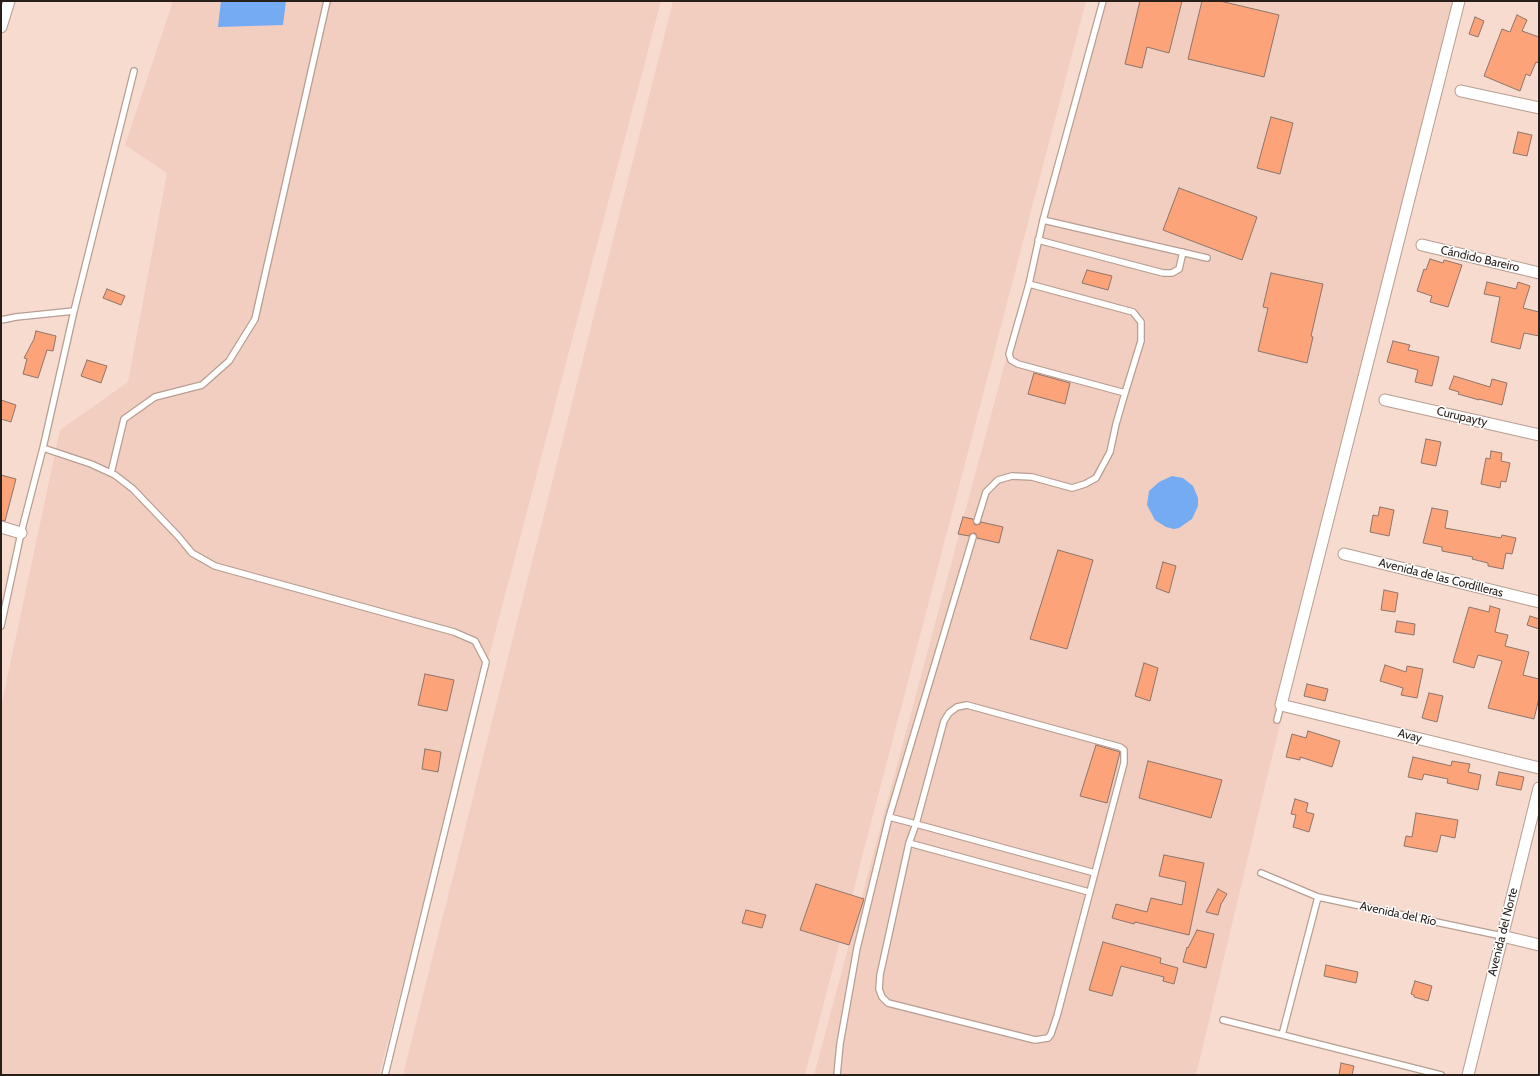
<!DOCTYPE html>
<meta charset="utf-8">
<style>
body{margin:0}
#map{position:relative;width:1540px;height:1076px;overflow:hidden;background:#f7dbcf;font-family:Cabin,sans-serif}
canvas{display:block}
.frame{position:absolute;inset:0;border:2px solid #281f1a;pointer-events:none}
</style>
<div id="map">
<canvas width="1540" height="1076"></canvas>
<div class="frame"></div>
</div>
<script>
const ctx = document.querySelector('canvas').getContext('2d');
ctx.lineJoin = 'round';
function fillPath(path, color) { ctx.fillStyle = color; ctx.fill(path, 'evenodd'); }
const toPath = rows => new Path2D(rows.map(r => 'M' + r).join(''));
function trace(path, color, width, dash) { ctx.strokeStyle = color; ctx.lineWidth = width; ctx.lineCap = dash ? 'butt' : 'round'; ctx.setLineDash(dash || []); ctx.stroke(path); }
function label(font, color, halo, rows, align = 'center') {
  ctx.font = font + ' Cabin,sans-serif'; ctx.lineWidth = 3; ctx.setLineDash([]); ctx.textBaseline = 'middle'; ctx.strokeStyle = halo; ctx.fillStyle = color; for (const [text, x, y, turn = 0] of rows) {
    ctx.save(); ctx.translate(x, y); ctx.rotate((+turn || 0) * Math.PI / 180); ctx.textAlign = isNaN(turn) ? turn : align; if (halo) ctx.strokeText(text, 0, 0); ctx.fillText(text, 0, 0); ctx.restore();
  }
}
fillPath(toPath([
 [173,1,661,1,379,1075,1,1075,1,707,60,430,128,382,167,173,125,145],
 [673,1,1086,1,805,1075,403,1075],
 [1102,1,1334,1,1235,391,1334,1,1459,1,1264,790,1196,1075,814,1075]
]), '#f1cec0');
fillPath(toPath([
 [221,1,286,1,283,25,218,27],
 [1172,476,1183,478,1193,486,1198,498,1198,506,1192,519,1179,528,1174,529,1166,527,1155,520,1147,505,1149,491,1159,482]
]), '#74abf3');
const building = toPath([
 [1140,1,1182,1,1169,53,1147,47,1142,68,1125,64,1140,1],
 [1202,1,1220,1,1279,15,1264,77,1188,59,1202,1],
 [1517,15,1527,20,1522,31,1539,37,1539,63,1536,62,1530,76,1526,74,1520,91,1484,76,1502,29,1510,32,1517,15],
 [1475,17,1484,21,1478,37,1469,34,1475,17],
 [1271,117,1293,123,1280,174,1257,168,1271,117],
 [1518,132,1532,135,1527,156,1513,153,1518,132],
 [1179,188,1257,217,1242,260,1163,230,1179,188],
 [1430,259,1443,263,1444,260,1462,265,1448,307,1430,302,1432,296,1417,291,1424,269,1426,270,1430,259],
 [1087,270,1112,276,1108,290,1082,283,1087,270],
 [1271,273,1323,284,1311,336,1313,337,1307,363,1258,351,1268,308,1263,307,1271,273],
 [1487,282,1516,289,1518,282,1530,286,1523,308,1539,312,1539,336,1524,333,1520,349,1491,342,1500,297,1484,294,1487,282],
 [107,289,125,296,121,305,103,298,107,289],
 [36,331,56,336,53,351,47,350,38,378,23,374,27,359,24,358,34,339,36,331],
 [1393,341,1410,345,1408,350,1439,357,1432,386,1415,382,1418,370,1387,362,1393,341],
 [87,360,107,366,101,383,81,376,87,360],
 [1034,373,1070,383,1065,404,1028,394,1034,373],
 [1454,376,1490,387,1492,379,1507,383,1502,405,1479,399,1479,400,1458,394,1459,392,1449,389,1454,376],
 [1,400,16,405,11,422,1,419,1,400],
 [1426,439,1441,442,1436,466,1421,463,1426,439],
 [1491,451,1502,453,1501,461,1510,463,1506,482,1501,481,1500,488,1481,484,1486,458,1490,459,1491,451],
 [1,475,16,479,5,521,1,520,1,475],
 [1380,507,1394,510,1389,536,1370,532,1373,515,1378,516,1380,507],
 [1432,508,1448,511,1445,528,1501,538,1502,535,1516,538,1512,554,1506,553,1503,569,1488,566,1488,563,1472,559,1473,557,1442,551,1442,547,1423,543,1432,508],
 [963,517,973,519,974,524,976,525,980,524,981,522,1003,527,999,543,977,538,976,534,974,533,970,534,969,536,958,534,963,517],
 [1058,550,1093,560,1067,649,1030,639,1058,550],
 [1163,562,1176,566,1169,593,1156,588,1163,562],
 [1384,590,1398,593,1395,612,1381,610,1384,590],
 [1490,606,1500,609,1495,632,1508,635,1505,646,1529,652,1523,675,1539,679,1539,698,1534,719,1488,708,1502,661,1478,655,1474,668,1453,662,1469,607,1489,612,1490,606],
 [1530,616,1539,619,1539,629,1527,625,1530,616],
 [1397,621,1415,624,1414,635,1395,632,1397,621],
 [1144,663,1158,668,1150,701,1135,696,1144,663],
 [1385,665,1406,672,1407,666,1423,669,1417,698,1401,695,1403,688,1380,681,1385,665],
 [425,674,454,680,447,711,418,705,425,674],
 [1307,684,1328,689,1325,701,1304,696,1307,684],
 [1429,693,1443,696,1437,722,1422,718,1429,693],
 [1308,731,1340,741,1332,767,1300,757,1300,760,1286,757,1292,734,1306,738,1308,731],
 [1096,745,1120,752,1107,803,1080,796,1096,745],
 [425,749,441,752,438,772,422,769,425,749],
 [1413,757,1451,766,1452,761,1470,764,1468,772,1481,775,1478,790,1447,783,1448,779,1424,774,1422,780,1408,777,1413,757],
 [1148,761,1222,780,1211,818,1139,798,1148,761],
 [1499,772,1524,777,1521,790,1496,785,1499,772],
 [1295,799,1308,803,1306,812,1314,814,1309,832,1293,827,1296,815,1291,814,1295,799],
 [1416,813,1458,820,1455,838,1441,835,1437,852,1404,846,1406,836,1412,837,1416,813],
 [1164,855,1204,863,1189,935,1135,922,1134,924,1112,918,1116,904,1147,912,1151,898,1182,905,1186,882,1159,876,1164,855],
 [816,884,864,899,849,945,800,930,816,884],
 [1218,889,1227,894,1221,904,1218,915,1206,912,1218,889],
 [746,910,766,915,762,928,742,923,746,910],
 [1197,930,1214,934,1206,968,1183,962,1187,947,1188,948,1197,930],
 [1103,942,1161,958,1160,963,1178,968,1174,984,1163,981,1164,977,1121,966,1112,996,1089,990,1103,942],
 [1326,965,1358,972,1356,983,1324,976,1326,965],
 [1415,981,1432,986,1428,1001,1414,997,1414,995,1411,994,1415,981],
 [1341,1063,1354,1066,1352,1075,1339,1075,1341,1063]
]);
fillPath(building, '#fca37a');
trace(building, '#8d756b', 1);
const lane = toPath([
 [1043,220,1207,258],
 [1038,240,1163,273,1172,273,1179,269,1183,252],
 [1029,284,1133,312,1141,322,1141,341,1125,393],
 [1,320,16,317,74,311],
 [43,448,91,464,115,475,133,489,178,536,192,553,215,566,454,632,475,641,486,662,385,1075],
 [111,473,124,419,155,397,202,385,229,361,255,319,327,1],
 [977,521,986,492,998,480,1012,476,1032,477,1072,488,1085,484,1096,478,1110,452,1116,424,1125,393,1018,364,1011,360,1009,354,1029,284,1043,220,1103,1],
 [1,626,21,533,43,448,74,311,134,71],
 [1277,720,1281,705],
 [889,817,916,824,944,721,949,713,957,707,967,705,1120,747,1124,750,1124,763,1057,1016,1051,1034,1048,1038,1035,1040,888,1003,882,997,879,989,880,975,909,843,916,824,1095,873],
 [909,843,1089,892],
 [1261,873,1318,897,1502,936],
 [1223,1020,1441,1075],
 [1282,1035,1318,897],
 [837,1075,840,1044,857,948,889,817,973,537]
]);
const street = toPath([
 [1459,1,1281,705,1539,768],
 [1,27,9,1],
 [1461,91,1539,108],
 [1422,245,1539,273],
 [1385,400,1539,435],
 [1,527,21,533],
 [1344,554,1539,602],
 [1502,936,1539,945],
 [1468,1075,1539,788]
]);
trace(lane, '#b79e92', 8);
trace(street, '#b79e92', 13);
trace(lane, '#fff', 5.5);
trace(street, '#fff', 11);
label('12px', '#281f1a', '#fff', [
 ["Cándido Bareiro",1480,259,13],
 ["Curupayty",1462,417,13],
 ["Avenida de las Cordilleras",1441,578,14],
 ["Avay",1410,736,14],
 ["Avenida del Río",1398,914,12],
 ["Avenida del Norte",1503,932,-76]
]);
</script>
